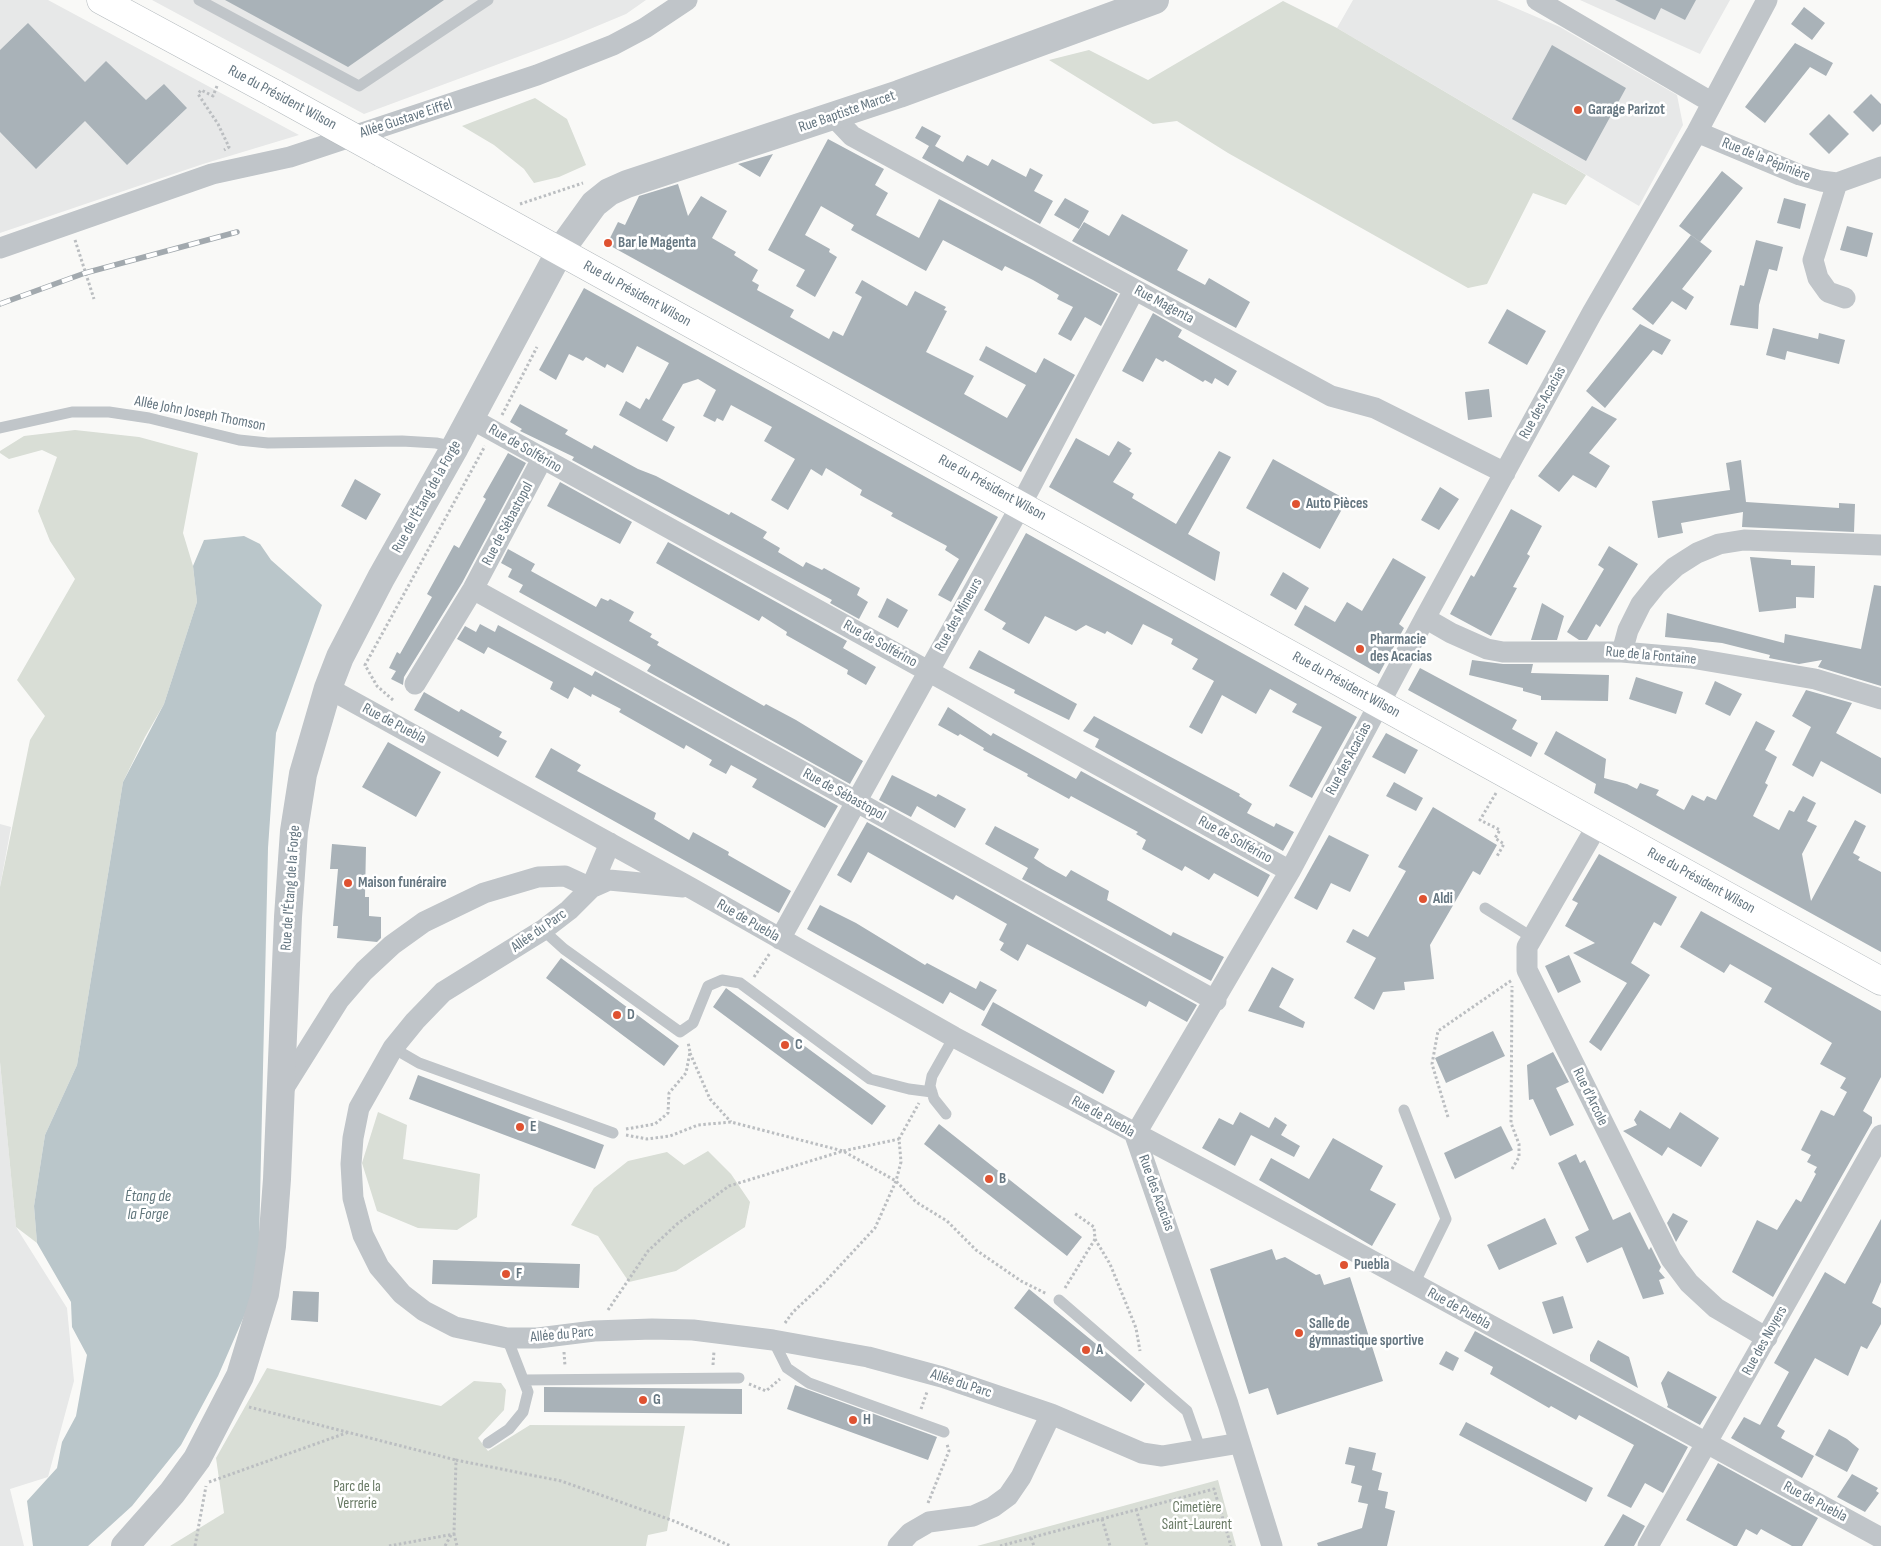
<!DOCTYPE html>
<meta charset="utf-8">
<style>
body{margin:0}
canvas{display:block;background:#f9f9f7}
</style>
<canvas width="1881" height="1546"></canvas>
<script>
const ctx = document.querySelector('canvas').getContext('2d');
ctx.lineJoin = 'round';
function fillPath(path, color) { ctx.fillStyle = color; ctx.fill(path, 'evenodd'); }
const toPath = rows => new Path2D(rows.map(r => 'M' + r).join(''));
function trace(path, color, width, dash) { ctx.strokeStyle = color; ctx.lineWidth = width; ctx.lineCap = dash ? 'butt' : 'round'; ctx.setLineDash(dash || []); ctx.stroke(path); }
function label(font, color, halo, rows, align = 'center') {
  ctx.font = font + ' "Sofia Sans Condensed",sans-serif'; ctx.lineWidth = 5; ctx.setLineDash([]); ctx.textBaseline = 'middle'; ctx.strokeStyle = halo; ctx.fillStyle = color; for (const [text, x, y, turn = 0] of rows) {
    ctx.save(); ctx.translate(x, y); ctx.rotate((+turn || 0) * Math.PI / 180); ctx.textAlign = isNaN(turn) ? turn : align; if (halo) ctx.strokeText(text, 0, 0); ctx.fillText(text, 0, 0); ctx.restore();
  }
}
fillPath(toPath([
 [0,0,48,0,299,135,203,164,0,233],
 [152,0,646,0,626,14,566,39,364,114],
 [1353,0,1497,0,1560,27,1677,95,1683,125,1639,206,1337,28],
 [1580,0,1730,0,1700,54],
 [0,824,11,827,0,887],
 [0,1062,16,1227,67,1308,74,1381,48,1477,10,1489,24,1546,0,1546]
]), '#e7e8e8');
fillPath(toPath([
 [1283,1,1337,28,1586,175,1566,205,1533,193,1487,284,1468,288,1228,153,1177,121,1153,124,1049,60,1089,50,1148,80],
 [535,98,567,119,586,165,559,177,534,183,524,169,494,145,462,126],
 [75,430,139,437,198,453,183,533,193,566,197,602,164,704,145,737,123,782,77,1065,45,1135,34,1206,37,1243,16,1227,0,1062,0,887,30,740,45,716,17,680,75,579,50,541,38,511,57,457,42,450,9,459,0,453,0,451,24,436],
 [378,1112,407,1125,403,1159,480,1174,477,1217,457,1230,418,1228,377,1211,362,1163],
 [708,1151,731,1174,750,1202,745,1227,676,1271,629,1282,598,1236,571,1225,594,1188,628,1161,667,1152,684,1165],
 [267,1368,441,1406,474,1381,501,1383,506,1390,504,1410,478,1438,488,1451,530,1425,685,1426,667,1531,648,1535,646,1546,170,1546,224,1513,216,1458],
 [1218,1480,1236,1546,977,1546]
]), '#d9ded6');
fillPath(toPath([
 [244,536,260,544,271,560,322,605,276,733,268,848,259,1244,252,1298,218,1376,181,1445,132,1506,88,1546,33,1546,27,1501,57,1468,62,1442,76,1416,87,1355,72,1327,71,1302,37,1243,34,1206,45,1135,77,1065,123,782,164,704,197,602,193,566,204,540]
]), '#bac6ca');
fillPath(toPath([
 [225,0,444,0,348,67],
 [1615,0,1696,0,1685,20,1661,8,1655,20],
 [1804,7,1825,23,1812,40,1791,24],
 [28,23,85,82,106,61,146,100,164,84,187,108,127,165,85,121,36,169,0,132,0,50],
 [1795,43,1833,63,1826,76,1810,67,1765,123,1745,107],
 [1552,45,1626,88,1586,161,1512,119],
 [1871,94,1881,104,1881,124,1873,132,1853,112],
 [1829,114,1849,134,1829,154,1809,134],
 [922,126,941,136,935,146,963,162,967,155,988,166,992,159,1026,177,1030,168,1043,175,1034,191,1053,201,1040,224,922,158,929,146,915,138],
 [828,139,884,169,875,185,888,193,876,215,919,238,939,199,1118,294,1101,326,1085,317,1071,341,1058,334,1073,307,1057,299,1059,295,1033,280,1005,266,1002,271,943,240,926,271,851,230,854,225,821,206,805,235,830,249,829,252,837,257,815,297,796,286,805,270,768,250],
 [773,154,760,177,738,164],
 [1722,171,1743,188,1700,242,1679,226],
 [678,184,688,216,701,196,727,211,712,238,736,252,734,255,758,270,752,281,759,285,757,290,794,310,790,317,829,339,833,331,843,336,862,297,855,293,862,280,907,306,915,291,946,307,944,310,947,311,926,352,974,376,964,394,1007,418,1026,385,979,360,986,346,1036,373,1044,358,1075,375,1021,472,607,244,618,222,625,225,639,196],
 [1065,198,1089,211,1079,229,1054,215],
 [1784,198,1806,204,1800,229,1777,223],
 [1122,214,1188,250,1177,270,1205,285,1209,278,1250,302,1236,328,1072,241,1084,222,1109,236],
 [1847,226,1873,233,1867,257,1840,250],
 [1691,235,1712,251,1682,289,1694,297,1686,310,1672,301,1653,325,1632,309],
 [1756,240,1783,247,1777,271,1769,269,1759,305,1758,329,1730,325,1740,285,1744,286],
 [584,288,998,517,951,602,938,595,959,559,945,550,947,546,891,516,893,513,860,495,862,490,826,468,822,476,811,469,788,510,771,500,795,459,764,441,772,427,731,405,723,421,717,418,715,422,703,416,716,390,698,379,683,384,662,420,675,427,667,442,619,415,626,401,640,409,646,398,649,400,669,363,637,346,623,373,607,364,605,368,586,357,583,361,569,354,556,380,539,370],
 [1507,309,1546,331,1527,365,1488,343],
 [1153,313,1182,330,1178,337,1237,371,1228,386,1215,378,1212,384,1205,380,1203,382,1165,360,1163,362,1156,358,1143,382,1122,371],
 [1640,324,1671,340,1662,355,1653,350,1605,408,1586,391],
 [1773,328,1818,339,1819,333,1845,340,1839,364,1787,351,1785,360,1766,355],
 [1489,389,1492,417,1468,420,1465,392],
 [520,404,568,430,565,434,592,449,594,445,638,469,656,476,729,515,731,512,767,532,763,538,780,548,778,552,803,567,806,562,822,570,824,568,860,588,857,595,868,602,859,619,830,603,832,600,572,460,574,457,520,431,522,429,510,422],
 [1592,406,1617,419,1589,453,1610,466,1596,488,1573,475,1559,492,1538,476],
 [1076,438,1109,456,1118,441,1131,449,1129,451,1132,453,1113,482,1134,494,1132,498,1176,524,1219,451,1231,457,1188,534,1220,552,1215,581,1049,487],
 [508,453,526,463,462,583,404,677,403,685,391,679,396,671,389,668,397,652,400,654,432,597,427,594,454,545,459,548,486,499,483,497],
 [1273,459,1347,500,1320,549,1246,508],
 [1741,460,1746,502,1839,508,1839,503,1855,504,1854,532,1742,527,1743,512,1681,523,1683,533,1658,538,1652,501,1730,490,1726,463],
 [355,479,381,494,366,520,341,506],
 [560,482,632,522,620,544,547,506],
 [1440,487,1459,499,1439,530,1421,520],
 [1511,509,1542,526,1527,554,1530,556,1513,587,1517,588,1491,636,1450,614,1471,575,1474,577],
 [1026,533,1357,717,1312,798,1289,786,1322,727,1292,712,1297,704,1270,689,1256,714,1222,695,1202,734,1189,727,1214,681,1192,669,1198,659,1171,644,1173,639,1143,624,1132,645,1107,631,1105,634,1086,625,1076,631,1045,616,1029,644,1002,629,1006,623,984,610],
 [668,542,847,641,843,648,876,667,866,685,847,674,848,670,786,635,787,632,762,616,759,621,656,563],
 [1609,546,1638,564,1600,627,1596,624,1587,640,1579,640,1567,632,1604,569,1598,565],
 [508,549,535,564,531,571,596,607,601,598,608,601,610,599,634,612,629,621,652,634,650,637,659,642,657,645,764,706,766,704,796,720,863,761,851,782,850,784,647,671,651,665,519,592,523,585,508,577,512,569,501,563],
 [1750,557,1791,560,1791,565,1815,566,1814,598,1796,597,1796,608,1759,612],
 [1393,558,1426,577,1399,624,1404,628,1379,674,1294,625,1305,605,1335,622,1347,602,1362,611],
 [1283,572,1309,588,1296,610,1270,595],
 [1874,585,1881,586,1881,686,1818,667,1822,660,1799,664,1769,658,1770,655,1722,643,1665,637,1667,613,1784,643,1785,634,1861,649],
 [887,598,908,610,898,628,878,617],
 [1542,603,1564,616,1557,640,1531,640],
 [480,624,495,632,498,625,592,676,595,671,838,806,825,828,752,787,757,779,731,765,726,774,709,765,712,760,686,745,684,749,619,712,621,709,592,694,591,697,574,687,568,699,550,689,553,682,518,663,488,647,484,654,457,639,465,626,476,632],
 [979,650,1077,704,1069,720,1014,693,1015,690,969,668],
 [1472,660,1503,664,1533,664,1531,673,1609,675,1608,701,1541,700,1541,696,1523,691,1523,688,1469,675],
 [1420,668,1517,720,1512,729,1538,743,1531,757,1408,690],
 [1636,677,1683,692,1676,714,1629,699],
 [1715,681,1742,694,1730,716,1705,704],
 [1806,690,1852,703,1836,733,1881,758,1881,794,1821,761,1813,777,1792,765,1811,727,1792,716],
 [424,692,459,712,461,709,502,732,499,737,507,741,498,757,414,710],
 [948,707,991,736,993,733,1076,779,1081,771,1270,875,1258,897,1214,873,1209,880,1185,866,1182,871,1142,849,1146,840,1136,834,1138,832,1071,796,1069,799,1027,776,1028,774,983,750,984,748,960,734,958,736,938,725],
 [1094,716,1240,794,1239,796,1252,804,1247,813,1274,827,1276,823,1294,832,1283,851,1095,747,1099,739,1083,731],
 [1756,721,1775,731,1765,750,1777,757,1765,783,1768,785,1753,816,1779,830,1789,810,1794,812,1803,796,1816,803,1807,821,1817,826,1802,854,1811,901,1855,820,1866,826,1853,853,1860,857,1858,860,1881,872,1881,952,1594,793,1596,784,1544,754,1556,731,1606,759,1604,778,1627,784,1637,789,1640,783,1659,790,1656,795,1684,810,1692,795,1704,801,1707,796,1716,800],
 [1386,733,1418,750,1405,774,1372,757],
 [388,742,441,772,416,817,362,787],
 [551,748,581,765,577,771,656,813,654,819,689,840,693,832,729,852,728,855,791,891,779,913,535,777],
 [892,775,936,797,938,794,966,809,955,828,917,806,911,817,879,800],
 [1394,782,1423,798,1416,811,1386,796],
 [1433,807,1497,845,1480,875,1473,871,1430,945,1434,979,1404,982,1405,990,1383,992,1374,1010,1354,998,1376,958,1346,942,1353,929,1368,937,1406,871,1398,867],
 [867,822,1197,1005,1187,1022,1149,1001,1146,1007,1027,944,1018,961,1000,950,1004,943,999,940,1007,924,956,895,953,900,868,852,851,883,837,875],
 [995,826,1039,849,1034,858,1046,866,1066,877,1071,870,1109,891,1107,900,1171,936,1173,932,1224,957,1211,981,1022,879,1028,868,985,844],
 [1329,835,1369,855,1350,892,1331,883,1317,910,1294,898],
 [332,844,366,847,365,897,369,897,369,916,381,917,381,938,377,942,337,938,338,926,333,926,338,869,330,869],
 [1599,854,1677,897,1661,926,1654,922,1631,963,1650,975,1601,1051,1589,1042,1627,983,1573,953,1595,943,1565,926,1578,903,1572,900],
 [820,905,856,923,925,965,927,963,976,989,980,981,997,990,984,1011,950,992,943,1004,807,929],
 [1701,911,1881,1011,1881,1077,1863,1111,1872,1117,1872,1123,1773,1297,1732,1272,1757,1220,1777,1230,1796,1199,1801,1202,1816,1174,1814,1172,1817,1167,1807,1162,1811,1155,1801,1150,1821,1110,1834,1116,1847,1092,1840,1088,1846,1078,1820,1064,1832,1043,1764,1002,1772,988,1730,964,1724,973,1680,947],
 [1569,955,1581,982,1558,993,1545,966],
 [561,958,679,1046,664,1066,546,978],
 [1272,967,1294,979,1279,1007,1305,1022,1303,1028,1248,1011],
 [726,988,886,1106,872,1125,713,1007],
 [993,1002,1115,1071,1103,1094,981,1025],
 [1493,1031,1505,1056,1446,1083,1435,1058],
 [1553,1052,1569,1082,1556,1088,1574,1125,1550,1136,1533,1099,1529,1100,1527,1065],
 [418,1075,604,1145,595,1169,409,1099],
 [1640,1110,1670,1129,1680,1112,1719,1138,1701,1167,1668,1147,1662,1156,1623,1131,1637,1125,1634,1120],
 [1240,1112,1269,1128,1275,1117,1287,1125,1281,1135,1300,1146,1294,1157,1251,1135,1235,1166,1202,1148,1219,1118,1233,1125],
 [939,1124,1082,1237,1067,1256,924,1144],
 [1501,1126,1513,1150,1455,1179,1444,1153],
 [1333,1138,1383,1166,1370,1190,1396,1204,1372,1246,1259,1180,1271,1158,1309,1179],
 [1576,1154,1580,1163,1585,1160,1613,1220,1630,1212,1649,1250,1651,1247,1661,1267,1659,1271,1665,1278,1659,1280,1664,1294,1643,1299,1622,1247,1587,1263,1575,1237,1589,1230,1558,1163],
 [1673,1213,1688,1221,1676,1242,1667,1223],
 [1545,1218,1557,1244,1499,1270,1487,1245],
 [1881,1219,1881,1282,1872,1303,1881,1308,1881,1324,1867,1349,1861,1346,1848,1376,1815,1358,1777,1426,1785,1431,1781,1438,1814,1456,1802,1478,1731,1438,1744,1417,1760,1425,1789,1372,1774,1363,1825,1272,1845,1284],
 [1272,1249,1276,1260,1285,1257,1316,1275,1320,1274,1324,1285,1350,1277,1383,1381,1277,1415,1268,1388,1249,1394,1210,1269],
 [433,1260,580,1264,579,1288,432,1284],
 [1029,1289,1145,1384,1131,1402,1014,1308],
 [293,1291,319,1292,318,1322,291,1320],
 [1563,1296,1573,1328,1553,1334,1542,1302],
 [1475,1331,1688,1447,1663,1493,1645,1483,1631,1508,1607,1496,1634,1445,1579,1415,1576,1420,1551,1406,1549,1408,1490,1374,1493,1367,1464,1351],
 [1598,1340,1629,1357,1638,1388,1590,1361,1590,1355],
 [1446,1351,1459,1358,1453,1371,1439,1364],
 [1668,1371,1717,1397,1700,1425,1667,1407,1668,1405,1661,1383],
 [795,1385,937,1437,928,1460,787,1409],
 [544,1387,742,1389,742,1414,544,1412],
 [1466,1422,1593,1488,1586,1502,1459,1435],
 [1829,1429,1847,1439,1859,1449,1847,1472,1815,1455],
 [1349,1447,1376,1453,1372,1470,1382,1473,1378,1490,1388,1492,1385,1508,1395,1511,1387,1546,1318,1546,1317,1543,1362,1528,1368,1504,1358,1502,1362,1486,1351,1483,1355,1466,1345,1464],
 [1718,1463,1818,1518,1802,1546,1792,1546,1761,1529,1757,1535,1746,1529,1737,1546,1734,1546,1686,1520],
 [1852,1474,1878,1488,1876,1491,1879,1493,1865,1512,1837,1497],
 [1623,1514,1645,1526,1634,1546,1604,1546]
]), '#a9b2b8');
const secondary = toPath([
 [101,0,275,94],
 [382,153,1881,981]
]);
trace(secondary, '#b3b9bd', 29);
trace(toPath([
 [217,86,213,96,201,90,198,94,218,124,229,147,224,150],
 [520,204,583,183],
 [75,240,94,299],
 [502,415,537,347],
 [393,700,377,686,365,665,485,446],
 [1496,793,1480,820,1500,830,1495,838,1504,844,1496,858],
 [754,977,770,953],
 [690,1053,710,1099,731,1122],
 [1448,1117,1432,1064,1438,1031,1512,980],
 [626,1129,655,1124,668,1113,669,1093,686,1073,690,1052,688,1042],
 [626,1135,647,1139,670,1136,698,1125,731,1122,843,1151,896,1181,916,1202,947,1221,976,1250,1021,1281,1047,1294],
 [1512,1169,1519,1157,1519,1144,1511,1123,1512,986],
 [1095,1239,1110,1264,1136,1328,1140,1351],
 [1065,1288,1095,1239,1094,1227,1074,1213],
 [608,1310,648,1251,677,1224,729,1186,843,1151,899,1139],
 [785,1323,793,1312,823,1284,875,1228,896,1181,901,1162,899,1139,919,1103],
 [564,1352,565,1366],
 [713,1365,714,1351],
 [749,1384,766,1391,780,1379],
 [249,1407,456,1460],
 [921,1409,927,1392],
 [209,1482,349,1432],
 [928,1503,949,1451,947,1444],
 [1136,1509,1147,1546],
 [1102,1519,1110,1546],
 [1031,1538,1034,1546],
 [195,1546,206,1486],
 [389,1546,454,1534,456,1460,561,1481,674,1521,731,1546],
 [445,1546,451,1535,454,1534,457,1546],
 [1000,1546,1214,1489,1231,1546]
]), '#bbbec1', 3, [2.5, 2.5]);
trace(toPath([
 [199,0,359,86,488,0],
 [0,428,72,412,109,412,149,418,239,440,268,443,402,441,436,443,455,447],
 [1485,908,1533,938],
 [543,930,564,949,680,1032,693,1023,708,986,722,980,740,983,870,1079,909,1089,932,1092],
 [393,1048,419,1063,613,1133],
 [1404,1110,1446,1219,1414,1284],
 [946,1114,934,1099,930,1086,932,1076,954,1037],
 [1059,1300,1187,1411,1201,1451],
 [773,1340,787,1368,809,1383,944,1432],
 [524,1380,739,1378],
 [488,1443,509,1429,523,1412,528,1392,507,1338]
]), '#c0c5c9', 11);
trace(toPath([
 [1537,0,1711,102],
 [834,117,852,136,1331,396,1375,408,1505,473],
 [1697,132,1800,175,1821,181,1837,183,1881,167],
 [1837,183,1813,260,1818,278,1828,292,1845,298],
 [0,248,212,174,290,157,537,75,613,45,645,28,687,0],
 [470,418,1290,871],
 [473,589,1216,1001],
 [1425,618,1451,633,1487,649,1503,652,1622,652,1691,658,1815,679,1881,699],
 [1622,652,1628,630,1641,604,1657,584,1675,567,1697,553,1719,544,1744,540,1881,545],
 [415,684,473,589,542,459],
 [328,688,691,888,954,1037,1220,1178,1881,1538],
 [1598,824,1527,947,1527,970,1671,1259,1689,1283,1716,1308,1767,1338],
 [683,887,609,880,591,888,569,910,543,930,443,992,415,1021,393,1048,359,1108,353,1138,351,1164,353,1198,363,1235,379,1267,402,1294,424,1311,455,1327,507,1338,538,1338,594,1331,652,1329,693,1330,773,1340,868,1357,942,1377,1051,1414,1142,1453,1162,1456,1240,1443],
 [591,888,610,843],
 [780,939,1015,516,1134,290],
 [282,1091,339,1000,364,971,392,945,424,922,484,893,538,877,565,876,591,888],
 [898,1546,910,1533,929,1522,973,1516,993,1507,1008,1496,1021,1477,1051,1414],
 [1272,1546,1228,1404,1135,1135,1290,871,1425,618,1592,313,1697,132,1767,0],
 [1648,1546,1881,1135]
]), '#c0c5c9', 21);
trace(toPath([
 [125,1546,172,1493,197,1459,240,1376,265,1294,272,1246,277,1179,288,917,294,831,303,774,328,688,340,657,381,578,455,447,560,251,594,204,609,192,627,184,899,94,1155,0]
]), '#c0c5c9', 28);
trace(secondary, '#fff', 28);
const rail = toPath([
 [0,304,85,273,237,232]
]);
trace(rail, '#a2a9ae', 5.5);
trace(rail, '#fff', 4, [11]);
const secondaryBridge = toPath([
 [275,94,382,153]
]);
trace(secondaryBridge, '#b3b9bd', 29, []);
trace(secondaryBridge, '#fff', 28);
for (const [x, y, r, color] of [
 [1578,110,5,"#df5231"],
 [608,243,5,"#df5231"],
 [1296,504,5,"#df5231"],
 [1360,649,5,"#df5231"],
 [348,883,5,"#df5231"],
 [1423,899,5,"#df5231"],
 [617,1015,5,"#df5231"],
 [785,1045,5,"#df5231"],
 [520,1127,5,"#df5231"],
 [989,1179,5,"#df5231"],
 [1344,1265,5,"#df5231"],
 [506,1274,5,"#df5231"],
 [1299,1333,5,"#df5231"],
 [1086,1350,5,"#df5231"],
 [643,1400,5,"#df5231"],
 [853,1420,5,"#df5231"]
]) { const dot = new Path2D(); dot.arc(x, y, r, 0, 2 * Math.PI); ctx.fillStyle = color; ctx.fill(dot); trace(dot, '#fff', 2); }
label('15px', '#657681', '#fff', [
 ["Rue du Président Wilson",282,98,28],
 ["Rue Baptiste Marcet",847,112,-19],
 ["Allée Gustave Eiffel",406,119,-18],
 ["Rue de la Pépinière",1766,160,22],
 ["Rue du Président Wilson",637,294,29],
 ["Rue Magenta",1164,305,28],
 ["Rue des Acacias",1543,403,-61],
 ["Allée John Joseph Thomson",200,414,11],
 ["Rue de Solférino",525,449,30],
 ["Rue du Président Wilson",992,488,29],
 ["Rue de l'Étang de la Forge",427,497,-61],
 ["Rue de Sébastopol",508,524,-62],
 ["Rue des Mineurs",959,615,-61],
 ["Rue de Solférino",880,644,29],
 ["Rue de la Fontaine",1651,656,5],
 ["Rue du Président Wilson",1346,685,29],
 ["Rue de Puebla",394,724,28],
 ["Rue des Acacias",1349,759,-62],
 ["Rue de Sébastopol",844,795,29],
 ["Rue de Solférino",1235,840,29],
 ["Rue du Président Wilson",1701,881,29],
 ["Rue de l'Étang de la Forge",291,888,-86],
 ["Rue de Puebla",748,921,30],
 ["Allée du Parc",539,931,-35],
 ["Rue d'Arcole",1590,1097,64],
 ["Rue de Puebla",1103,1117,29],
 ["Rue des Acacias",1156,1193,70],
 ["Rue de Puebla",1459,1309,29],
 ["Allée du Parc",562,1335,-5],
 ["Rue des Noyers",1765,1341,-61],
 ["Allée du Parc",961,1384,18],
 ["Rue de Puebla",1815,1502,28]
]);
label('bold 15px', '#657681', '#fff', [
 ["Garage Parizot",1588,110],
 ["Bar le Magenta",618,243],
 ["Auto Pièces",1306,504],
 ["Pharmacie",1370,640],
 ["des Acacias",1370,657],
 ["Maison funéraire",358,883],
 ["Aldi",1433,899],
 ["D",627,1015],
 ["C",795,1045],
 ["E",530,1127],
 ["B",999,1179],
 ["Puebla",1354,1265],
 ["F",516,1274],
 ["Salle de",1309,1324],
 ["gymnastique sportive",1309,1341],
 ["A",1096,1350],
 ["G",653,1400],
 ["H",863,1420]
], 'left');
label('15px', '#687964', '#fff', [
 ["Parc de la",357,1487],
 ["Verrerie",357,1504],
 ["Cimetière",1197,1508],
 ["Saint-Laurent",1197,1525]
]);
label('italic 16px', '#60757b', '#fff', [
 ["Étang de",148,1197],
 ["la Forge",148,1215]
]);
</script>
